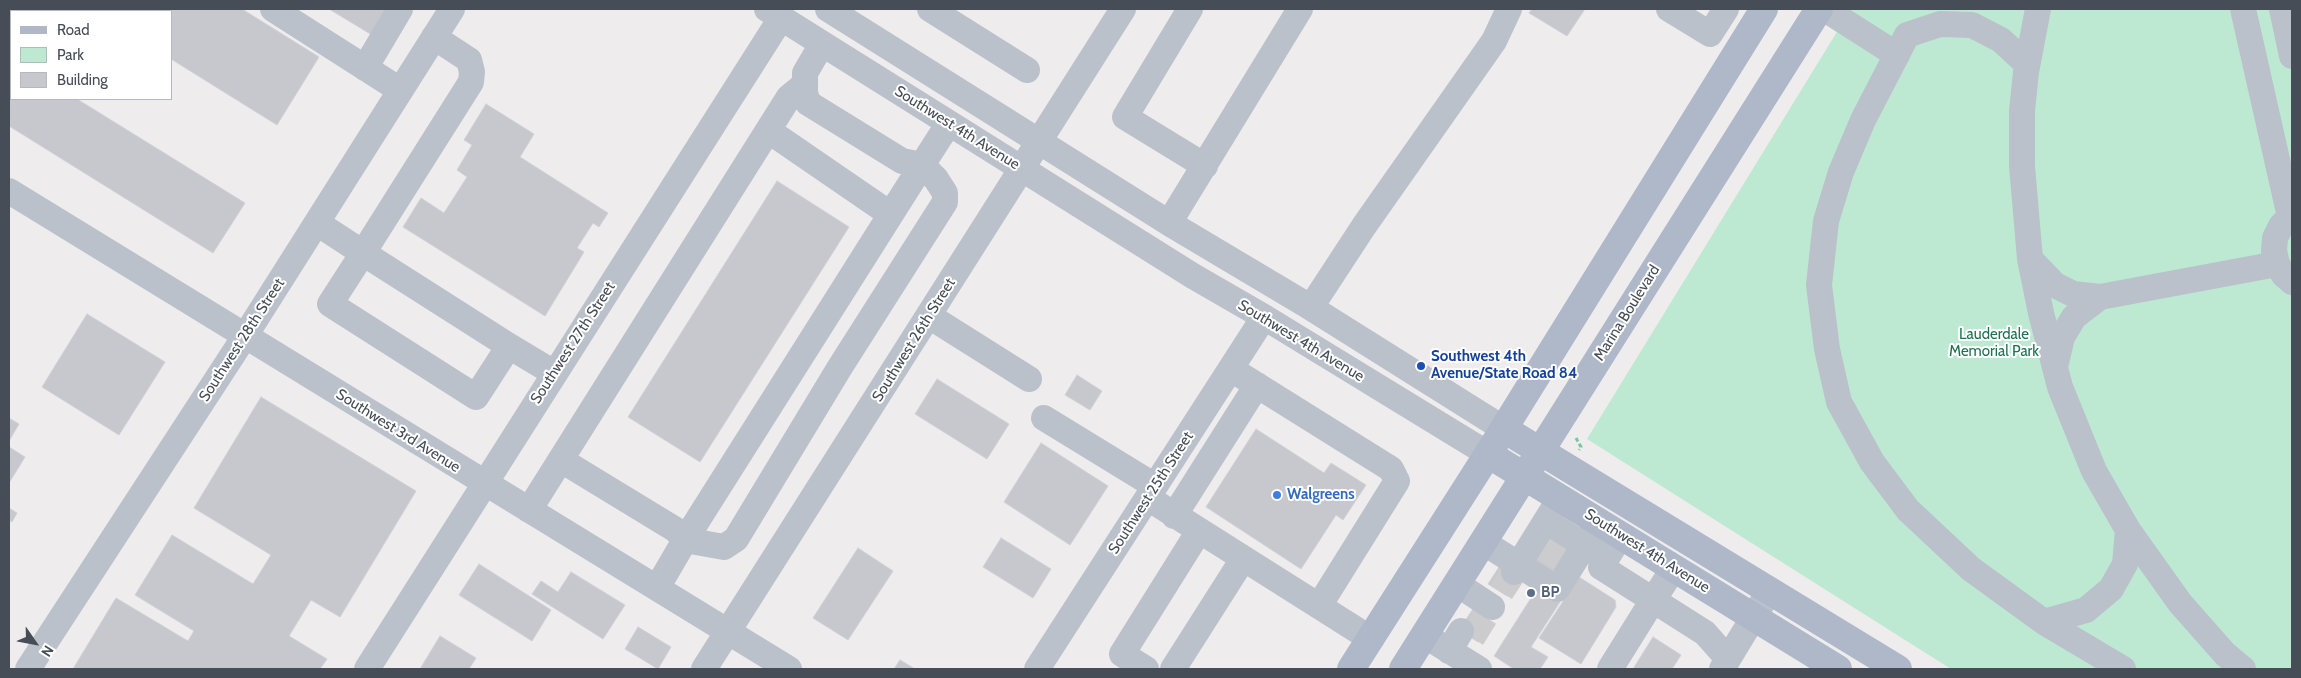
<!DOCTYPE html>
<style>
body{margin:0}
#map{position:relative;width:2301px;height:678px;overflow:hidden;background:#eeecec;font-family:Cabin,sans-serif}
canvas{display:block}
.frame{position:absolute;inset:0;border:10px solid #464d57;pointer-events:none}
.legend{position:absolute;left:10px;top:10px;width:162px;height:90px;box-sizing:border-box;background:#fff;border:1px solid #b5b8bc;margin:0;padding:6px 9px;list-style:none;font-size:15px;color:#464d57}
.legend li{display:flex;align-items:center;gap:10px;height:25px}
.legend b{width:25px;border:1px solid #b5b8bc}
.north{position:absolute;left:10px;top:618px;width:50px;height:50px;-webkit-text-stroke:4px #fff;paint-order:stroke;rotate:123deg;font-size:14px;font-weight:700;line-height:20px;text-align:center;color:#464d57}
.north::after{content:'';display:block;margin:auto;width:18px;height:22px;background:#464d57;clip-path:polygon(50% 0,100% 100%,50% 72%,0 100%)}
</style>
<div id="map">
<canvas width="2301" height="678"></canvas>
<div class="frame"></div>
<ul class="legend">
<li><b style="height:6px;background:#aeb8c9"></b>Road</li>
<li><b style="height:14px;background:#bde9d3"></b>Park</li>
<li><b style="height:14px;background:#c7c7ce"></b>Building</li>
</ul>
<div class="north">N</div>
</div>
<script>
const ctx = document.querySelector('canvas').getContext('2d');
ctx.lineJoin = 'round';
function fillPath(path, color) { ctx.fillStyle = color; ctx.fill(path, 'evenodd'); }
const toPath = rows => new Path2D(rows.map(r => 'M' + r).join(''));
function trace(path, color, width, dash) { ctx.strokeStyle = color; ctx.lineWidth = width; ctx.lineCap = dash ? 'butt' : 'round'; ctx.setLineDash(dash || []); ctx.stroke(path); }
function label(font, color, halo, rows, align = 'center') {
  ctx.font = font + ' Cabin,sans-serif'; ctx.lineWidth = 4; ctx.setLineDash([]); ctx.textBaseline = 'middle'; ctx.strokeStyle = halo; ctx.fillStyle = color; for (const [text, x, y, turn = 0] of rows) {
    ctx.save(); ctx.translate(x, y); ctx.rotate((+turn || 0) * Math.PI / 180); ctx.textAlign = isNaN(turn) ? turn : align; if (halo) ctx.strokeText(text, 0, 0); ctx.fillText(text, 0, 0); ctx.restore();
  }
}
fillPath(toPath([
 [1851,9,2292,9,2292,669,1951,669,1587,439]
]), '#bde9d3');
const building = toPath([
 [91,9,242,9,319,57,277,125,171,59,171,11,95,11,91,9],
 [329,9,388,9,372,35,329,9],
 [1532,9,1585,9,1567,36,1529,13,1532,9],
 [9,56,11,58,11,99,77,99,245,203,213,253,9,126,9,56],
 [486,104,534,134,520,157,608,213,599,227,593,223,577,248,584,252,545,316,403,227,421,198,444,213,467,177,457,170,472,145,464,140,486,104],
 [777,181,849,227,700,462,628,417,777,181],
 [87,314,165,362,119,435,42,387,87,314],
 [1077,375,1102,391,1090,410,1065,395,1077,375],
 [937,379,1009,424,987,459,915,414,937,379],
 [261,397,416,491,340,617,311,600,289,636,327,659,320,669,73,669,116,598,188,641,194,631,135,595,172,535,253,584,271,555,194,508,261,397],
 [9,418,19,424,9,441,9,418],
 [1256,429,1324,473,1331,463,1366,485,1343,520,1336,515,1301,569,1206,507,1256,429],
 [1041,443,1108,486,1070,545,1004,502,1041,443],
 [9,447,25,457,9,483,9,447],
 [9,508,17,513,12,522,9,520,9,508],
 [1553,529,1572,541,1549,577,1530,565,1553,529],
 [1001,538,1051,569,1033,598,983,567,1001,538],
 [858,548,893,571,848,640,813,618,858,548],
 [479,564,551,610,532,641,459,595,479,564],
 [1501,564,1520,576,1507,596,1488,584,1501,564],
 [571,572,625,605,603,639,532,594,541,581,558,592,571,572],
 [1579,577,1615,600,1616,607,1581,664,1539,638,1579,577],
 [1538,587,1560,602,1531,647,1548,657,1540,669,1514,669,1494,656,1538,587],
 [1473,609,1491,621,1478,642,1459,630,1473,609],
 [638,627,671,647,658,669,625,649,638,627],
 [440,636,476,658,469,669,420,669,440,636],
 [1653,637,1681,655,1672,669,1633,669,1653,637],
 [900,660,915,669,894,669,900,660]
]);
fillPath(building, '#c7c7ce');
trace(building, '#d0d1d7', 1);
trace(toPath([
 [1542,547,1561,559],
 [1501,592,1514,572],
 [1472,638,1485,617]
]), '#ccccce', 26, [26, 13]);
trace(toPath([
 [1576,438,1581,447,1579,450]
]), '#79c4a8', 3, [4, 2.5]);
trace(toPath([
 [273,9,400,90],
 [767,9,1193,276,1264,317,1488,454],
 [828,9,1169,223,1305,304,1504,429],
 [930,9,1027,70],
 [1190,9,1125,117,1205,166],
 [1669,9,1710,34,1726,9],
 [1825,9,1897,55],
 [2038,9,2026,72,2022,111,2022,166,2030,259,2041,313,2060,387,2094,471,2128,530,2180,603,2225,654,2243,669],
 [2243,9,2290,217],
 [2282,9,2292,56],
 [822,44,805,73,805,93,808,103,902,161,922,165,949,123],
 [2027,64,2001,40,1972,25,1940,24,1907,35,1863,120,1841,172,1826,221,1819,285,1827,349,1839,402,1872,462,1908,510,1971,569,2044,622,2123,669],
 [365,68,400,9],
 [769,131,890,214],
 [9,191,789,669],
 [2292,215,2281,226,2275,238,2274,251,2277,264,2284,275,2292,282],
 [317,223,363,253,509,346,476,397,330,304,363,253,471,82,472,72,469,60,434,37],
 [1169,223,1300,9],
 [2030,259,2055,285,2073,294,2100,297,2277,264],
 [1311,307,1364,226,1494,41,1509,9],
 [929,316,1029,379],
 [509,346,554,373],
 [2055,367,2062,337,2074,317,2100,297],
 [1231,369,1391,469,1397,481,1319,606],
 [1044,418,1155,486],
 [561,460,676,530,685,540,922,165,936,179,945,193,945,202,840,367,736,539,724,547,685,540,657,588],
 [1148,498,1371,639],
 [529,510,789,97,805,84],
 [1174,516,1257,385],
 [1546,521,1584,545],
 [1621,535,1601,567,1653,600,1674,568],
 [1483,542,1557,589,1599,522],
 [1514,572,1560,498],
 [1457,584,1492,607],
 [2044,622,2086,610,2111,589,2125,564,2128,530],
 [1424,635,1479,669],
 [1449,651,1461,631],
 [28,669,245,336,452,9],
 [367,669,781,18],
 [704,669,1123,9],
 [1037,669,1264,317],
 [1146,669,1122,654,1199,531],
 [1173,669,1243,559],
 [1610,669,1653,600,1705,633,1728,659],
 [1722,669,1770,590]
]), '#bbc1ca', 26);
trace(toPath([
 [1504,429,1898,669],
 [1488,454,1838,669],
 [1351,669,1488,454,1764,9],
 [1403,669,1819,9]
]), '#aeb8c9', 28);
for (const [x, y, r, color] of [
 [1421,366,5,"#1a4fb4"],
 [1277,495,5,"#3f7fe0"],
 [1531,593,5,"#5c6f8a"]
]) { const dot = new Path2D(); dot.arc(x, y, r, 0, 2 * Math.PI); ctx.fillStyle = color; ctx.fill(dot); trace(dot, '#fff', 2); }
label('15px', '#464d57', '#fff', [
 ["Southwest 4th Avenue",957,128,32],
 ["Marina Boulevard",1627,313,-58],
 ["Southwest 28th Street",242,340,-57],
 ["Southwest 26th Street",914,340,-58],
 ["Southwest 4th Avenue",1301,341,31],
 ["Southwest 27th Street",573,343,-57],
 ["Southwest 3rd Avenue",398,431,32],
 ["Southwest 25th Street",1151,493,-57],
 ["Southwest 4th Avenue",1647,551,32]
]);
label('15px', '#1f7151', '#fff', [
 ["Lauderdale",1994,335],
 ["Memorial Park",1994,352]
]);
label('bold 15px', '#164399', '#fff', [
 ["Southwest 4th",1431,357],
 ["Avenue/State Road 84",1431,374]
], 'left');
label('bold 15px', '#366cbe', '#fff', [
 ["Walgreens",1287,495]
], 'left');
label('bold 15px', '#4e5e75', '#fff', [
 ["BP",1541,593]
], 'left');
</script>
